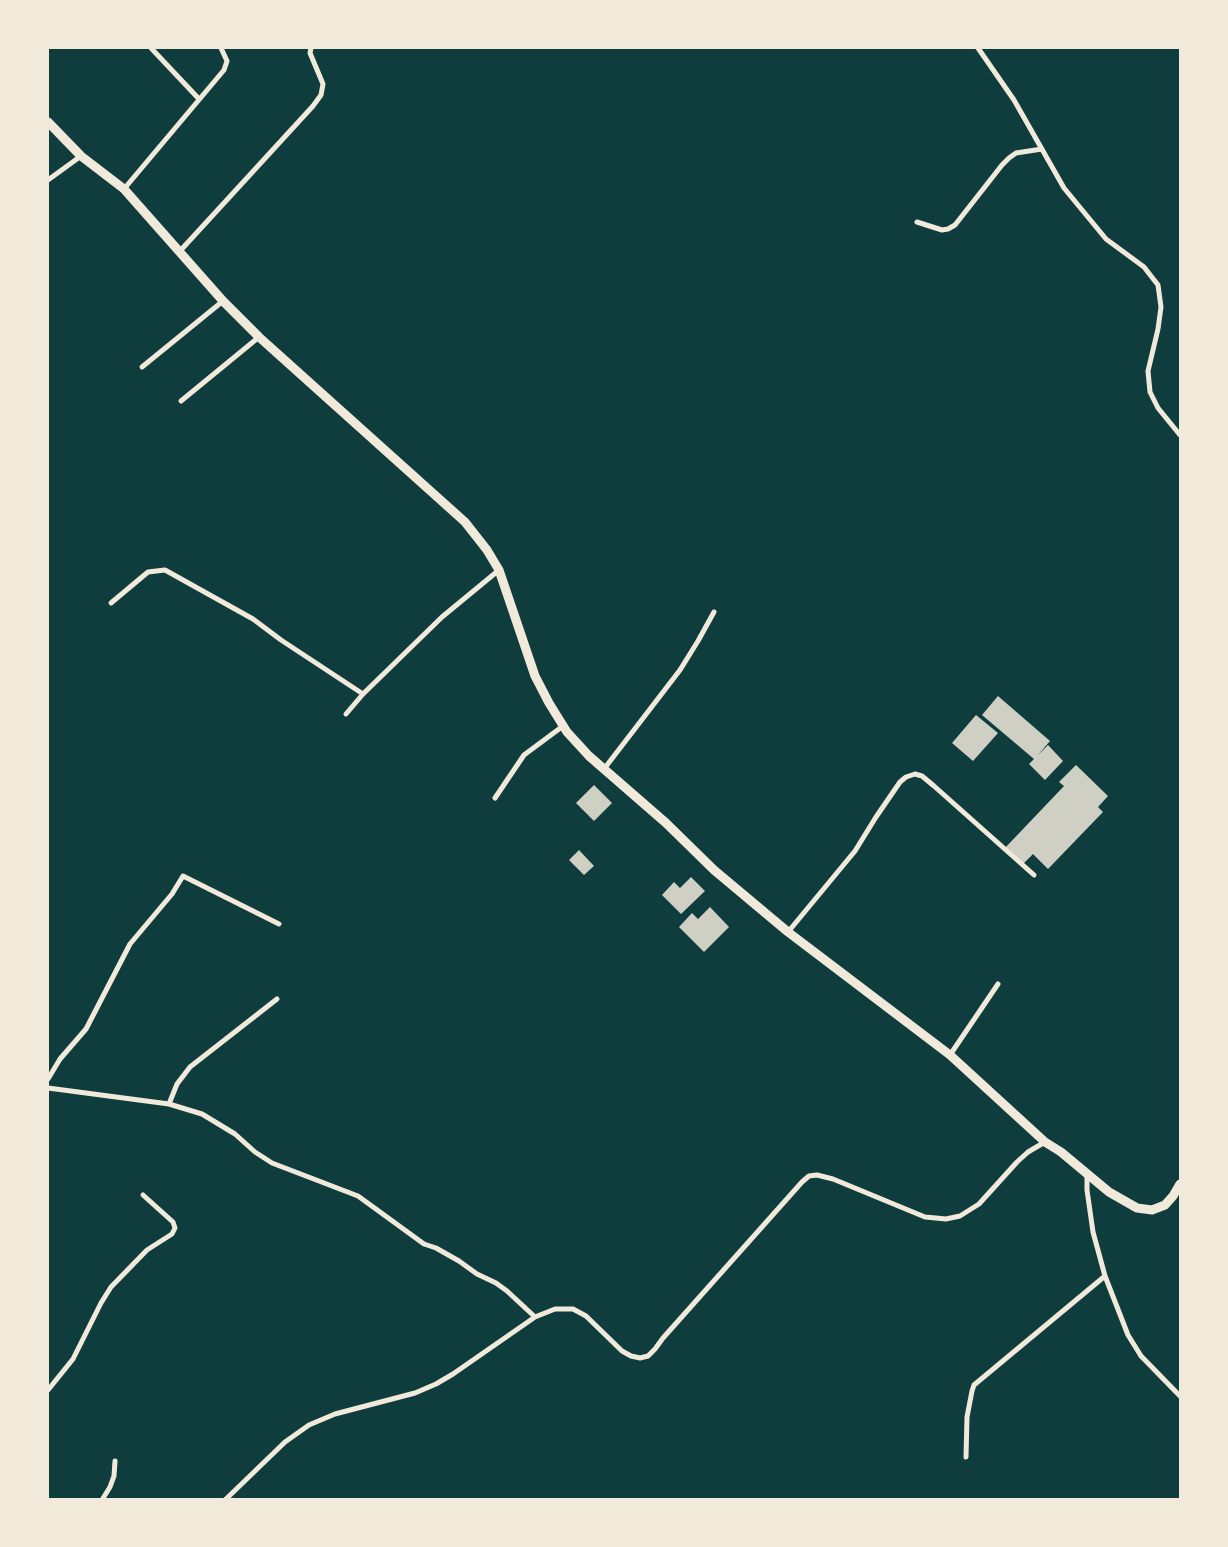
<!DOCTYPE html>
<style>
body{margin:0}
#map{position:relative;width:1228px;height:1547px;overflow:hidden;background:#0f3d3e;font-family:Figtree,sans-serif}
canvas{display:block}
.frame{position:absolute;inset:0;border:49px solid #f1e9da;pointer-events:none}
</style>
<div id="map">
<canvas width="1228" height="1547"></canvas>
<div class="frame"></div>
</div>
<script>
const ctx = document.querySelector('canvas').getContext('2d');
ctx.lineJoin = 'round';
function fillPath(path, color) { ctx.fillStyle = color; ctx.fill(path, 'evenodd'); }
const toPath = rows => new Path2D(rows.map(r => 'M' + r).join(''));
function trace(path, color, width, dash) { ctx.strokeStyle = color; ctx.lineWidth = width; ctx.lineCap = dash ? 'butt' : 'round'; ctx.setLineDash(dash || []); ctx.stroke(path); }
fillPath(toPath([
 [998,696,1050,741,1038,755,1048,745,1063,761,1045,780,1029,764,1034,759,982,715],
 [976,715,998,733,973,761,952,743],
 [1076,765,1108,796,1098,807,1103,812,1048,869,1033,854,1022,865,1004,849,1064,786,1059,782],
 [594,785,612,803,594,821,576,803],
 [579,850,594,866,584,875,569,860],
 [691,877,705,891,681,914,662,895,674,882,680,888],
 [710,907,729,927,704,952,679,927,692,913,698,919]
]), '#cfcfc3');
trace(toPath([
 [151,48,199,99],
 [978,48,1014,100,1064,188,1106,239,1144,267,1158,285,1161,307,1158,329,1148,371,1150,392,1158,408,1180,435],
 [48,180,81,156],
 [124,189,224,70,227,61,221,48],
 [917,222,942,230,948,229,955,225,1002,165,1009,158,1016,153,1042,149],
 [180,251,313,106,321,95,323,84,310,53,311,48],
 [142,367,223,301],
 [181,401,259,337],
 [111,603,148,572,165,570,253,619,281,640,363,694],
 [346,714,363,694,442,617,499,570],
 [604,769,680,670,698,641,714,612],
 [495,798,524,755,563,726],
 [788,932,855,851,876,817,900,782,906,777,915,774,922,776,934,786,1034,875],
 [950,1055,998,984],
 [48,1079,60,1059,86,1029,130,944,172,894,183,876,279,924],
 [48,1088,169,1104,202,1114,235,1134,255,1152,272,1163,358,1196,424,1244,436,1248,459,1261,477,1274,496,1283,507,1291,535,1317],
 [169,1104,177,1084,190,1067,277,999],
 [1087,1174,1087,1190,1093,1232,1105,1276,1128,1335,1141,1356,1180,1396],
 [48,1390,73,1359,101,1303,111,1287,147,1250,172,1234,175,1228,173,1222,143,1195],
 [966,1457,967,1417,972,1391,974,1385,1105,1276],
 [102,1500,110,1487,114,1476,115,1461],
 [225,1500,285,1442,309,1425,335,1414,415,1393,436,1384,453,1374,535,1317,555,1309,573,1309,586,1316,622,1351,631,1356,640,1358,648,1356,655,1349,663,1338,802,1182,809,1176,817,1175,833,1179,925,1217,946,1219,960,1216,979,1204,1017,1162,1028,1152,1045,1142]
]), '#f1e9da', 5);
trace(toPath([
 [48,122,81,156,124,189,223,301,259,337,465,522,487,550,499,570,535,676,549,703,567,732,589,756,666,823,714,870,788,932,950,1055,1045,1142,1061,1152,1109,1192,1137,1208,1152,1210,1165,1205,1173,1196,1180,1184]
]), '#f1e9da', 9);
</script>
